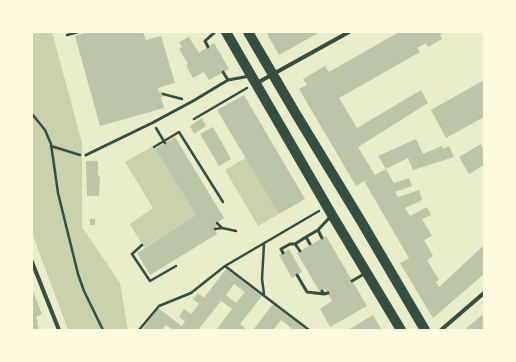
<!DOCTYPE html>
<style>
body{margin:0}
#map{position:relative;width:516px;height:362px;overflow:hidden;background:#e9edc9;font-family:"Fira Sans",sans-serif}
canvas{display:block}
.frame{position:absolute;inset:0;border:33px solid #fefae0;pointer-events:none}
</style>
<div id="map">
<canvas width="516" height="362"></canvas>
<div class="frame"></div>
</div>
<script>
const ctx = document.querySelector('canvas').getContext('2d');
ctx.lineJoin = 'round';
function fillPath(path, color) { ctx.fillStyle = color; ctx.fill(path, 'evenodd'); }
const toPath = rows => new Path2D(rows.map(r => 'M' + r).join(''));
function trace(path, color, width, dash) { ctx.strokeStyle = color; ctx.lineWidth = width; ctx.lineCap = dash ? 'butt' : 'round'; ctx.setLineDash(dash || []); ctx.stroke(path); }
fillPath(toPath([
 [32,32,52,32,82,143,82,227,120,283,128,330,68,330,32,233],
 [153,146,196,215,144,248,130,224,153,208,125,162],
 [247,157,279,214,258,226,225,170]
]), '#cad2ad');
fillPath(toPath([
 [88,32,143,32,146,40,161,36,175,83,158,88,159,92,163,92,163,97,161,97,164,108,100,126,75,36],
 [266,32,320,32,279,55],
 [399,32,445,32,440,35,442,39,428,47,426,43,417,48,420,52,339,98,357,128,421,90,428,103,358,147,375,175,386,169,378,156,416,139,423,154,442,146,443,149,449,146,454,157,413,170,408,158,386,169,394,183,409,178,412,186,395,192,398,197,419,190,422,200,405,208,410,216,427,207,431,215,422,219,432,236,424,240,433,256,427,260,439,280,436,282,439,287,484,245,484,274,433,318,400,263,409,258,364,181,356,186,299,89,307,85,303,79,325,66,329,72],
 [189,37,199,53,214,43,229,69,209,80,204,72,193,78,186,65,188,64,179,49,182,47,179,42],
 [484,80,484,117,446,138,431,110],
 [244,95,305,199,279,214,217,110],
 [202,118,206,126,194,134,190,126],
 [213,127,231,159,219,166,200,134],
 [175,137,224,218,217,223,217,226,215,229,217,234,150,275,137,253,196,215,155,149],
 [481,144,484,150,484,165,469,174,459,157],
 [86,161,98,161,98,175,100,176,99,196,87,196],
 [90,219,95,219,95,225,90,225],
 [326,236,367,306,330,327,320,309,332,301,325,289,320,292,297,253],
 [289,249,302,272,292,278,279,255],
 [226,269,262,296,240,324,247,330,216,330,232,309,221,301,198,330,173,330,166,325,162,330,142,330,158,308,182,326,185,321,179,317,184,309,191,314,199,304,193,299,198,293,204,298],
 [234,284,245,292,236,303,226,295],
 [32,289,42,314,36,317,38,322,37,323,39,330,32,330],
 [273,304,306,330,290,330,291,328,281,320,273,330,253,330],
 [484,313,484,330,464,330,481,316],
 [373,315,382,330,348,330]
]), '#bcc5a7');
trace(toPath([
 [67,35,78,32],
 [163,94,182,99],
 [32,114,45,130,51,144,58,193,78,274,84,291,103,330],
 [194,119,247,88],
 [156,128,165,143],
 [51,146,80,155],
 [154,147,179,132,223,202],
 [222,228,236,231],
 [215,229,222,228,217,223],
 [142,245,132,254,150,281,176,266],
 [264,294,262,279,264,244],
 [139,330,159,306,191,293,225,266],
 [309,330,225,266,319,211]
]), '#344e41', 2.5);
trace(toPath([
 [208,47,205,41,215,32],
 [223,72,228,80],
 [86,155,152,123,193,101,228,80,250,76],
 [318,230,322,238],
 [310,244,306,237,318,230,331,216],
 [300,251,295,244,306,237],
 [283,253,281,249,290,244,295,244],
 [297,275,307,292,324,294],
 [352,281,364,274],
 [322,291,324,294,328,293]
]), '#344e41', 3);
trace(toPath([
 [257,83,349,32],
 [32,262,59,330],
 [441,330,484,293]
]), '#344e41', 4);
trace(toPath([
 [226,32,332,215,401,330],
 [248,32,296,114,361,221,425,330]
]), '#344e41', 10);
</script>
